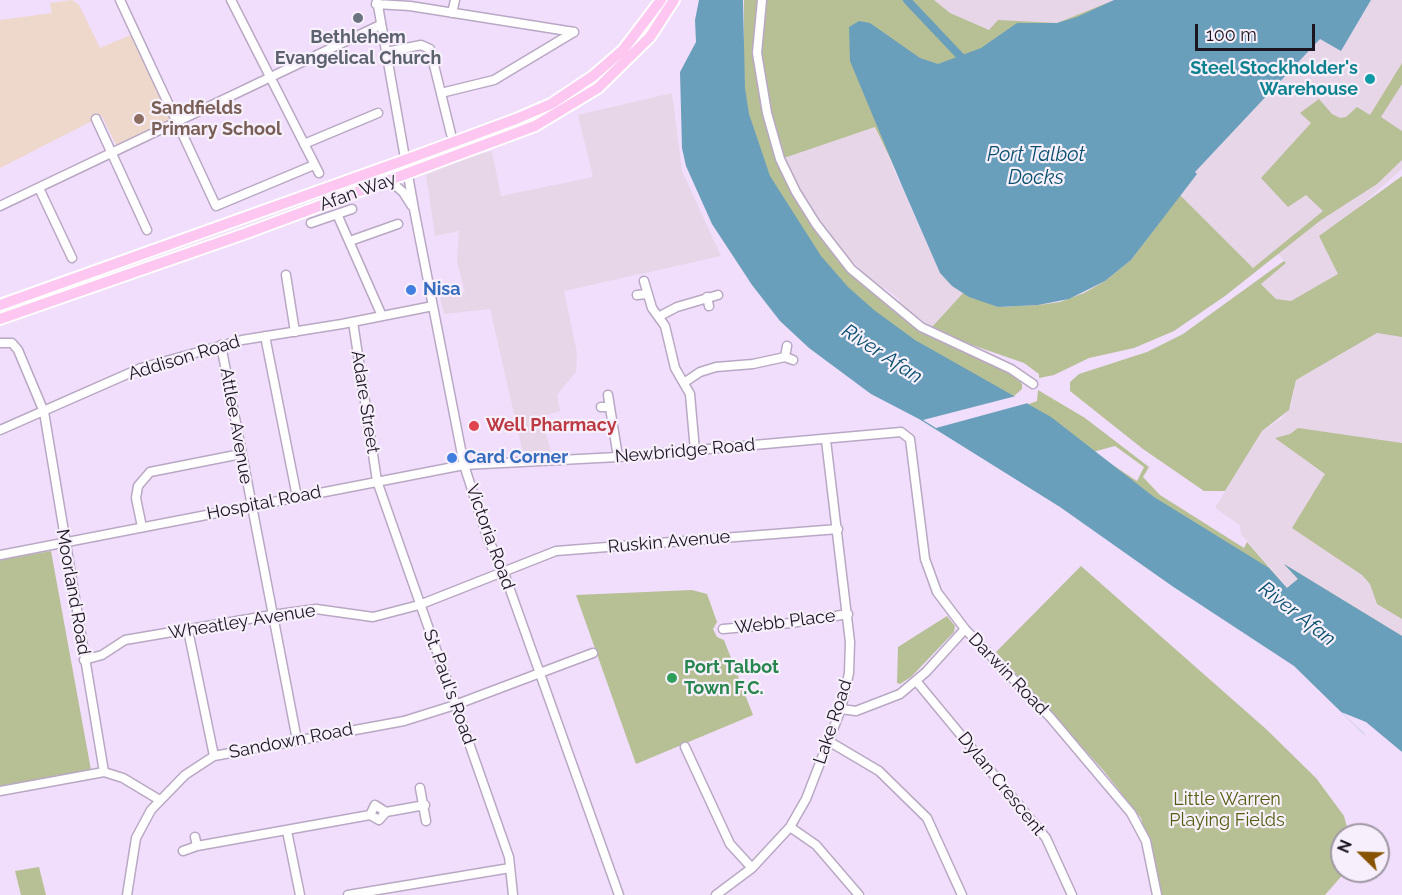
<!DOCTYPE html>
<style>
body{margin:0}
#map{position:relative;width:1402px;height:895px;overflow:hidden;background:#f0defc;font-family:Raleway,sans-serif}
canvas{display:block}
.north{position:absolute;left:1330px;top:823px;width:60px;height:60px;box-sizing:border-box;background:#f7f0fc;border:2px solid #9f98a4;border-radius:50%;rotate:293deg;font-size:16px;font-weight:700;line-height:24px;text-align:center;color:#1b151f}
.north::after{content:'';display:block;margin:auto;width:21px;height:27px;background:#875300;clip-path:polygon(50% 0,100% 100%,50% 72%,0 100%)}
.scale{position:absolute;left:1195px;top:24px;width:120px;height:27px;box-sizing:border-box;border:3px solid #1b151f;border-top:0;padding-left:8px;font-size:18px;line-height:21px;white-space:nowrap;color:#1b151f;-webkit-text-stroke:4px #f7f0fc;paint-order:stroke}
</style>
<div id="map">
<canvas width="1402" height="895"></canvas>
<div class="north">N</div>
<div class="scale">100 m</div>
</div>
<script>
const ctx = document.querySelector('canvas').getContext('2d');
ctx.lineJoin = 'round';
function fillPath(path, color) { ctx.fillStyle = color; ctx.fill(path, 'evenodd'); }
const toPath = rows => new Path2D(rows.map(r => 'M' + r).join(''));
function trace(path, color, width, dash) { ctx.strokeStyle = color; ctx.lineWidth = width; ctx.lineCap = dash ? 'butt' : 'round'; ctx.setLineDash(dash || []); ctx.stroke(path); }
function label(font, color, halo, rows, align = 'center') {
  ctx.font = font + ' Raleway,sans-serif'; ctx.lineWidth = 4.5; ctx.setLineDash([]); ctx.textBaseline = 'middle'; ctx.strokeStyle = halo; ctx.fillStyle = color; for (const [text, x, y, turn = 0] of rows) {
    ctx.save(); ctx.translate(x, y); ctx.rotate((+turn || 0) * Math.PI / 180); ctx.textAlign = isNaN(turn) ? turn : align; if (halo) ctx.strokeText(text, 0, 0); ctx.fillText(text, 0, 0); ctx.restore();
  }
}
fillPath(toPath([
 [920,0,1114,0,1077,17,1057,23,1019,22,976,47],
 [1371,0,1402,0,1402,169,1351,214,1319,236,1359,311,1276,299,1261,284,1264,275,1284,261,1278,254,1252,268,1180,195,1196,174,1194,172,1320,39,1341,51],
 [672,93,682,171,721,256,564,291,577,353,576,372,557,395,560,411,541,417,551,452,524,457,490,309,444,314,440,298,465,292,457,262,459,231,435,236,426,175,462,159,492,151,501,196,593,177,578,115],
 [875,127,940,273,963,293,932,327,902,307,898,298,885,288,879,288,843,252,808,204,780,159],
 [1377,333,1402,337,1402,636,1287,566,1298,579,1288,588,1241,534,1240,525,1215,508,1262,431,1281,419,1291,406,1296,380]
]), '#e7d6e8');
fillPath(toPath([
 [72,0,79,5,100,48,133,34,170,120,116,145,102,116,0,168,0,20,52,13,50,3]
]), '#eed7cb');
fillPath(toPath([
 [744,0,934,0,950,13,989,30,998,20,1057,23,1112,1,897,173,875,127,781,159,833,248,921,327,1011,369,1022,384,1022,389,1014,396,1029,404,1037,401,1038,390,1085,418,1149,467,1143,477,1160,495,1244,548,1247,542,1287,588,1298,579,1284,564,1402,636,1402,686,848,352,734,100,744,53],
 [1115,446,1144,467,1137,481,1093,452],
 [1402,63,1402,84,1381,117,1402,131,1402,160,1377,184,1321,220,1225,296,1174,331,1134,348,1089,358,1054,375,1039,378,1039,374,1024,363,955,339,932,327,963,293,998,307,1038,305,1060,302,1084,293,1105,281,1131,260,1180,195,1253,268,1323,211,1306,195,1288,207,1261,178,1311,123,1300,113,1319,99,1332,114,1340,118,1346,117,1357,107,1370,115],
 [1402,176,1402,337,1377,333,1296,380,1289,410,1262,431,1225,491,1204,491,1191,482,1143,449,1070,391,1070,382,1079,374,1147,352,1183,334,1284,261,1286,263,1261,284,1276,299,1291,301,1338,274,1319,236],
 [1298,428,1402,443,1402,619,1377,604,1370,584,1362,575,1292,528,1325,474,1275,438,1290,434],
 [51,551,91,770,0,786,0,560],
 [1081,566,1266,729,1316,778,1344,816,1349,835,1342,835,1342,871,1346,871,1325,895,1162,895,1141,818,1103,770,996,652],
 [692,590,707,594,717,622,713,629,717,637,724,640,753,715,636,764,576,595],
 [947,616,955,626,954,632,911,677,900,684,897,683,898,647],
 [39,867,46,895,21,895,15,871]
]), '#b7bf95');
fillPath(toPath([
 [699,0,743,0,745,88,749,114,770,176,821,256,848,287,874,310,915,340,1051,417,1154,497,1269,568,1287,588,1298,579,1284,564,1402,636,1402,780,1379,749,1294,666,1172,586,1060,507,919,419,871,394,809,348,780,321,752,285,712,224,686,166,682,148,680,72,696,42,695,20],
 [1114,0,1371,0,1341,51,1320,39,1195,172,1197,174,1131,260,1105,281,1069,299,1038,305,998,307,969,297,952,286,940,273,902,186,850,61,849,27,859,21,870,23,920,58,938,64,981,48,1017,23,1057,23,1077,17]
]), '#6a9fbc');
fillPath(toPath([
 [1016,396,1028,403,936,428,923,420],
 [1341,712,1366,722,1402,752,1402,783,1363,733]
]), '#f0defc');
trace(toPath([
 [907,0,960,56]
]), '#6a9fbc', 8);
const minor = toPath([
 [120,0,216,206,314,165],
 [231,0,319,173],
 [377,0,414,209,464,465,488,539,503,570,619,895],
 [762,0,757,53,767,113,780,159,796,192,816,224,851,269,921,327,1011,369,1033,384],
 [376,4,410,6,574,32],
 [452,13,455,0],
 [386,52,421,45,430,49,451,134],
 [441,93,494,80,574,32],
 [96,119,147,230],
 [304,144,378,113],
 [389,180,403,192,412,206],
 [39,188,72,258],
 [0,206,380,25],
 [337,214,382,316],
 [311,223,352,209],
 [350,241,398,224],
 [286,275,295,332],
 [644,281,652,308,665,326,675,368,690,394,695,451],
 [637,295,647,294],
 [707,297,709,306],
 [660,316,677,307,718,295],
 [353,322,377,481,509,857,513,895],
 [265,336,297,497],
 [0,343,12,343,18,350,44,412,104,772],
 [221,345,297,740],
 [785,357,787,346],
 [685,382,700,372,716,367,753,364,785,357,793,360],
 [608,395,618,457],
 [601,407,610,407],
 [0,430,141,368,242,340,342,324,433,306],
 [142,527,136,498,138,486,150,472,241,454],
 [0,555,464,465,618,457,901,432,910,439,925,559,937,592,965,629,1050,717,1131,813,1146,841,1157,895],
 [723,629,791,623,848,614],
 [188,630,214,756],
 [84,660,102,655,125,640,272,615,316,609,373,617,419,605,556,551,838,529],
 [917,682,1046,838,1072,895],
 [841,709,856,711,900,694,926,672,965,629],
 [830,742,879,771,927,818,962,895],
 [685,747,730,844,752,868],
 [420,788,426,821],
 [0,791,104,772,123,778,158,799],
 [386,812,425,805],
 [370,815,375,805,386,812],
 [790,827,816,845,859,895],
 [287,831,300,895],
 [195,837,197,846],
 [183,851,197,846,370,815,379,820,386,812],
 [127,895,136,838,151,810,185,775,214,756,404,721,455,705,593,653],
 [348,895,510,868],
 [716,895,752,868,790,827,806,799,841,709,849,673,850,642,826,440]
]);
const major = toPath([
 [0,305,405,160,516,119,551,104,593,76,623,50,661,0],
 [0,319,244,234,535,126,598,88,650,37,674,0]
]);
trace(minor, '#b9a8c4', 11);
trace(major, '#fff', 14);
trace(minor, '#fff', 8);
trace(major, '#fec7f1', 10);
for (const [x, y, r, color] of [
 [358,18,6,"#6b7280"],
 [1370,79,6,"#0f9aa8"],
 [139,119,6,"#8d6e63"],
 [411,290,6,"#3f7fe0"],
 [474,426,6,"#e0444e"],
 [452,458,6,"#3f7fe0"],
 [672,678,6,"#2e9e5b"]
]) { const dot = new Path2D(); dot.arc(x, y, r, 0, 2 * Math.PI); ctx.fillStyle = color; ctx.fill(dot); trace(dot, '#f7f0fc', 2); }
label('bold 18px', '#5b616d', '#f7f0fc', [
 ["Bethlehem",358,38],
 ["Evangelical Church",358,59]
]);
label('bold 18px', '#0d838f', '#f7f0fc', [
 ["Steel Stockholder's",1358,69],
 ["Warehouse",1358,90]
], 'right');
label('bold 18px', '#785e54', '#f7f0fc', [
 ["Sandfields",151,109],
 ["Primary School",151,130]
], 'left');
label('18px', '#1b151f', '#f7f0fc', [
 ["Afan Way",358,192,-20],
 ["Addison Road",184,358,-17],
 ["Adare Street",365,402,81],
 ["Attlee Avenue",236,426,80],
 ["Newbridge Road",685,451,-5],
 ["Hospital Road",264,503,-11],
 ["Victoria Road",490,537,70],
 ["Ruskin Avenue",669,542,-5],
 ["Moorland Road",73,592,80],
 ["Wheatley Avenue",242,622,-9],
 ["Webb Place",785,622,-7],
 ["Darwin Road",1008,674,46],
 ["St. Paul's Road",449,687,70],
 ["Lake Road",833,722,-72],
 ["Sandown Road",291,741,-11],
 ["Dylan Crescent",1001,784,51]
]);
label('bold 18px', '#366cbe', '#f7f0fc', [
 ["Nisa",423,290],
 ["Card Corner",464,458]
], 'left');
label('bold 18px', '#be3a42', '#f7f0fc', [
 ["Well Pharmacy",486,426]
], 'left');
label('bold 18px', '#27864d', '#f7f0fc', [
 ["Port Talbot",684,668],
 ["Town F.C.",684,689]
], 'left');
label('18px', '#545e0c', '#f7f0fc', [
 ["Little Warren",1227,800],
 ["Playing Fields",1227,821]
]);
label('italic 20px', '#07506d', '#f7f0fc', [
 ["Port Talbot",1036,155],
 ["Docks",1036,178],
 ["River Afan",882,354,33],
 ["River Afan",1297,614,38]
]);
</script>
